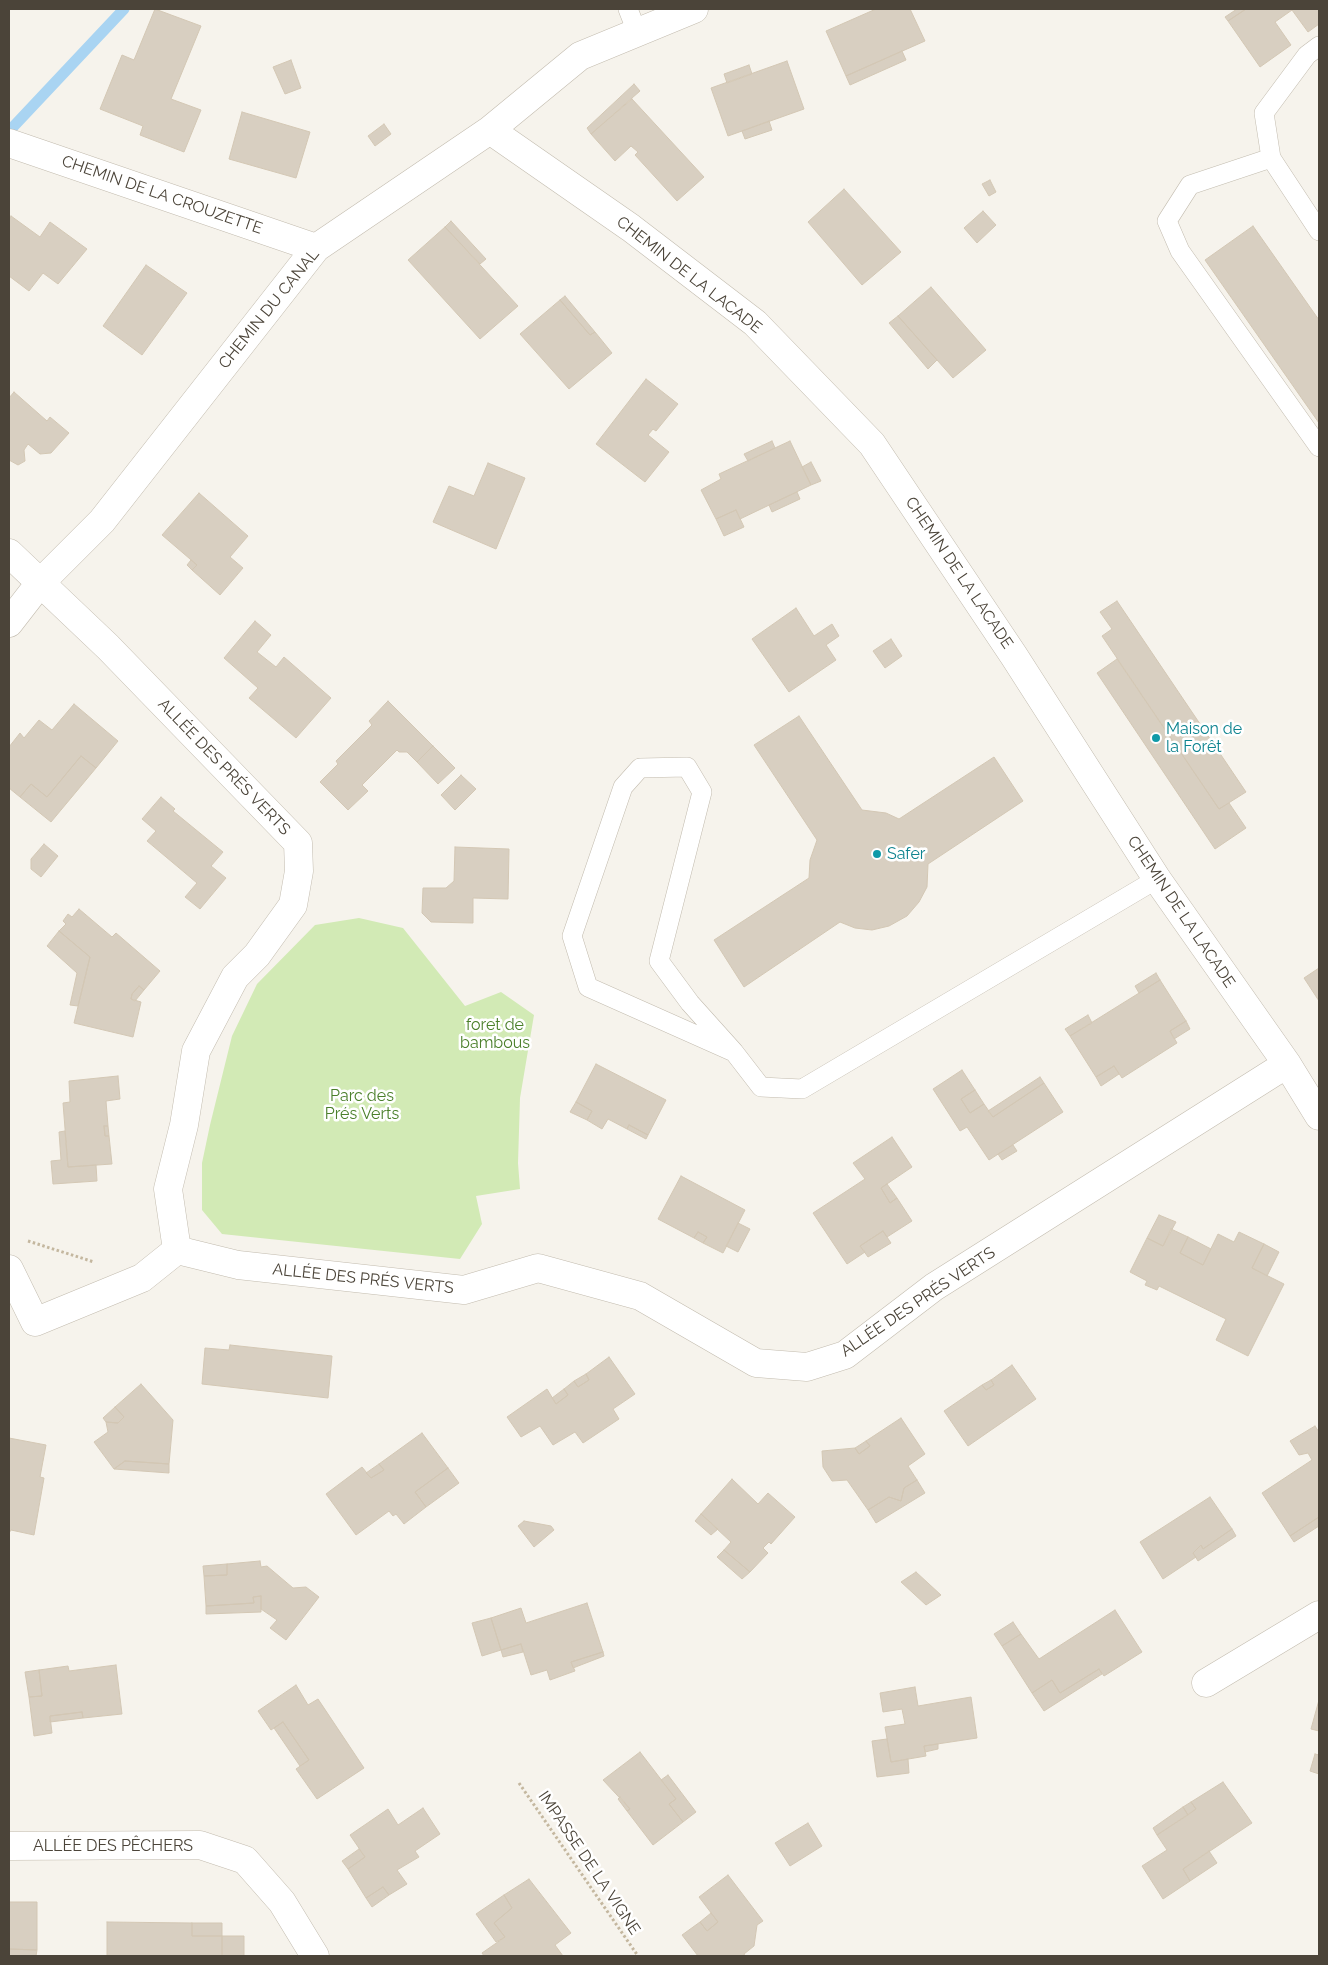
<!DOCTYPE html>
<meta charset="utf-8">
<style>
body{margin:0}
#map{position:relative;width:1328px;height:1965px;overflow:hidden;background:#f6f3ec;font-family:Raleway,sans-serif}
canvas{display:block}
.frame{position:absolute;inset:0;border:10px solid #4b4439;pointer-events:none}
</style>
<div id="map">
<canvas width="1328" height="1965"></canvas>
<div class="frame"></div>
</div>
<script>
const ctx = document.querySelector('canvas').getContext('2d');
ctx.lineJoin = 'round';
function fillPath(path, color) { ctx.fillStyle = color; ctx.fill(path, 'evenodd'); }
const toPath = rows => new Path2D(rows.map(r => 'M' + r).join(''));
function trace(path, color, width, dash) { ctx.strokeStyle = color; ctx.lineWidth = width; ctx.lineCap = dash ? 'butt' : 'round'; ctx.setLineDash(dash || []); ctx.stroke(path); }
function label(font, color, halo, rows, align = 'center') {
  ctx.font = font + ' Raleway,sans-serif'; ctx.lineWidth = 5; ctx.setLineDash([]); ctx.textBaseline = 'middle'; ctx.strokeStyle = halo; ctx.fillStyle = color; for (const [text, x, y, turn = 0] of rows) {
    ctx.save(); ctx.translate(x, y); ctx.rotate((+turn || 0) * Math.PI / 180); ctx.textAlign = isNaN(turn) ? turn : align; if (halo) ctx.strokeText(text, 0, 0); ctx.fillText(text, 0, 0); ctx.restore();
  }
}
fillPath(toPath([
 [359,918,403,928,465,1006,501,992,534,1015,520,1098,518,1163,520,1189,476,1196,482,1224,460,1259,222,1234,202,1210,202,1163,210,1125,232,1036,257,984,315,925]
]), '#d2eab5');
trace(toPath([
 [13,127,124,9]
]), '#a9d4f2', 11);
const building = toPath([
 [155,9,201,26,171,99,201,110,184,152,140,135,143,126,100,109,122,55,134,60,155,9],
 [876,9,910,9,925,41,846,76,826,31,876,9],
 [1237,9,1246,9,1228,21,1225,17,1237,9],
 [1246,9,1319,9,1319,24,1308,32,1292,10,1275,22,1291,45,1260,67,1228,21,1246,9],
 [902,51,906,60,850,85,846,76,902,51],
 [291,60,301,88,285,94,273,67,291,60],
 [787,61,804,109,728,136,711,88,787,61],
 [749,65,752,74,727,83,724,74,749,65],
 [634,84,640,91,591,134,587,128,634,84],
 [632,99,704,177,677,201,635,155,638,152,631,146,615,161,591,134,632,99],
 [242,112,310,132,296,178,229,159,242,112],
 [769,121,772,130,745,139,742,131,769,121],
 [384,124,391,134,375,146,368,136,384,124],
 [990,180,996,192,989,196,982,184,990,180],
 [844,189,901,252,862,285,808,222,844,189],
 [983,211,996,225,977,243,964,228,983,211],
 [11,216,40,237,50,222,87,249,58,284,43,273,29,291,9,276,9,220,11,216],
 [451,221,486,259,480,264,445,227,451,221],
 [1253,226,1319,320,1319,423,1205,260,1253,226],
 [445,227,518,306,480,339,408,260,445,227],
 [146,265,187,293,142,355,103,326,146,265],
 [931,287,986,350,953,378,898,316,931,287],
 [565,296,595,332,590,335,560,300,565,296],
 [560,300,590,335,595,332,612,353,569,389,520,334,560,300],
 [898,316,937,360,928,369,889,323,898,316],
 [646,379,678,404,656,431,653,429,648,435,669,452,645,482,596,444,646,379],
 [14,392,47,421,50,417,69,433,51,453,40,454,28,444,24,450,25,461,18,465,9,460,9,398,14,392],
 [772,441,775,448,748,461,744,454,772,441],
 [790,441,811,485,740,519,736,510,716,519,701,490,721,479,719,474,790,441],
 [811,462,821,481,811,485,802,467,811,462],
 [488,463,525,478,496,549,433,522,449,486,474,496,488,463],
 [797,492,800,499,772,512,769,505,797,492],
 [199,493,248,536,230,557,243,568,220,595,192,570,197,565,162,535,199,493],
 [736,510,744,527,724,536,716,519,736,510],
 [191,560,197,565,192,570,187,565,191,560],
 [1117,601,1246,792,1219,809,1102,636,1112,629,1100,612,1117,601],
 [796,608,814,636,832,624,839,636,826,645,836,660,789,692,752,639,796,608],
 [255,621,271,635,257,652,276,667,284,657,331,698,296,738,249,698,258,688,224,658,255,621],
 [891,639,902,656,885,668,873,651,891,639],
 [1117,659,1219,809,1229,803,1246,828,1215,849,1097,673,1117,659],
 [388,701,433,746,417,762,407,752,399,752,397,750,362,785,368,791,348,810,320,782,338,764,336,761,372,725,369,721,388,701],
 [74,704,118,741,96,768,81,756,47,797,31,784,20,797,9,788,9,747,20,733,24,738,39,720,52,730,74,704],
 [799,716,862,810,886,813,899,819,994,757,1023,801,928,864,927,887,919,902,907,916,889,926,872,930,855,928,840,922,744,987,714,940,809,878,810,860,817,840,754,745,799,716],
 [433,746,455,768,438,784,417,762,433,746],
 [81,756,96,768,51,822,20,797,31,784,47,797,81,756],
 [461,775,476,789,455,810,441,795,461,775],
 [161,797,175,809,173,811,223,852,211,866,226,878,200,909,185,897,197,883,147,841,156,831,142,819,161,797],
 [44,844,58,856,41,877,31,869,31,859,44,844],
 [455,847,509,849,508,899,473,898,473,923,431,922,422,913,423,888,446,888,454,881,455,847],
 [79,909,112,937,116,933,160,971,144,990,139,986,132,994,131,999,141,1002,133,1037,74,1023,90,957,59,931,66,924,63,921,68,914,72,917,79,909],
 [59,931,90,957,78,1006,70,1005,77,973,47,946,59,931],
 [1319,968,1319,1001,1304,978,1319,968],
 [1156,973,1160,980,1139,993,1135,986,1156,973],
 [1160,980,1186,1021,1170,1031,1177,1043,1122,1078,1114,1066,1096,1077,1070,1036,1160,980],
 [139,986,144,990,135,1001,131,999,132,994,139,986],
 [1088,1015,1092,1023,1070,1036,1065,1029,1088,1015],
 [1186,1021,1190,1029,1174,1039,1170,1031,1186,1021],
 [596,1064,666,1100,648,1135,629,1125,627,1129,608,1119,602,1129,587,1120,592,1111,576,1102,596,1064],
 [1114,1066,1119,1074,1101,1086,1096,1077,1114,1066],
 [962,1070,975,1090,961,1099,970,1113,984,1104,993,1117,1044,1083,1063,1112,989,1160,967,1127,960,1131,933,1089,962,1070],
 [118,1076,120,1099,106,1101,108,1126,104,1126,105,1136,109,1136,112,1164,68,1167,63,1103,70,1102,69,1081,118,1076],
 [1040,1077,1044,1083,993,1117,988,1111,1040,1077],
 [975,1090,984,1104,970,1113,961,1099,975,1090],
 [576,1102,592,1111,587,1120,570,1112,576,1102],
 [629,1125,648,1135,646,1139,627,1129,629,1125],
 [104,1126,108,1126,109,1136,105,1136,104,1126],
 [65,1131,68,1167,96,1165,97,1181,53,1184,51,1161,61,1160,59,1132,65,1131],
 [892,1137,912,1167,881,1188,890,1203,897,1198,912,1221,887,1237,883,1231,860,1246,865,1252,847,1264,813,1213,865,1179,853,1163,892,1137],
 [1013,1145,1017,1151,1002,1160,998,1154,1013,1145],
 [681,1176,745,1210,723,1253,703,1243,707,1237,698,1232,694,1238,658,1219,681,1176],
 [887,1184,897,1198,890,1203,881,1188,887,1184],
 [1159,1215,1176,1222,1163,1246,1147,1238,1159,1215],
 [738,1223,750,1229,738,1252,726,1246,738,1223],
 [1171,1229,1188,1237,1180,1253,1203,1265,1218,1234,1234,1242,1239,1232,1264,1244,1252,1268,1284,1284,1248,1356,1216,1340,1226,1319,1159,1286,1157,1290,1145,1285,1147,1281,1130,1272,1147,1238,1163,1246,1171,1229],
 [883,1231,891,1243,868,1257,860,1246,883,1231],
 [698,1232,707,1237,703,1243,694,1238,698,1232],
 [1188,1237,1211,1249,1203,1265,1180,1253,1188,1237],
 [1264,1244,1279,1252,1267,1276,1252,1268,1264,1244],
 [230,1345,332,1356,328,1398,202,1384,205,1348,229,1350,230,1345],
 [609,1357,635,1394,613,1409,619,1419,583,1443,575,1432,553,1445,540,1426,521,1437,507,1417,547,1389,556,1404,568,1395,564,1389,574,1381,578,1387,589,1380,586,1374,609,1357],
 [1012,1365,1036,1399,968,1446,944,1411,982,1385,986,1390,994,1385,991,1380,1012,1365],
 [586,1374,589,1380,578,1387,574,1381,586,1374],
 [991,1380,994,1385,986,1390,982,1385,991,1380],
 [141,1384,173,1420,169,1464,125,1461,114,1469,94,1442,108,1432,106,1422,118,1423,124,1417,115,1407,141,1384],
 [564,1389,568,1395,556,1404,552,1398,564,1389],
 [115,1407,124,1417,118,1423,106,1422,103,1418,115,1407],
 [901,1418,925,1454,908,1466,917,1480,904,1488,901,1501,889,1497,868,1510,847,1480,832,1481,823,1467,822,1451,855,1448,859,1454,870,1446,866,1441,901,1418],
 [1315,1426,1319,1432,1319,1517,1290,1536,1262,1493,1312,1460,1308,1453,1299,1455,1290,1441,1315,1426],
 [422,1433,448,1468,415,1492,426,1507,404,1524,396,1514,393,1516,389,1511,356,1535,326,1494,362,1467,371,1478,384,1470,379,1464,422,1433],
 [9,1438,46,1445,40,1477,44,1478,34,1535,11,1530,9,1533,9,1438],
 [866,1441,870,1446,859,1454,855,1448,866,1441],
 [125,1461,169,1464,169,1473,114,1469,125,1461],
 [379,1464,384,1470,371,1478,366,1473,379,1464],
 [448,1468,459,1483,426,1507,415,1492,448,1468],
 [732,1479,758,1504,768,1493,795,1517,771,1544,769,1542,763,1548,768,1553,750,1572,724,1550,731,1542,701,1514,732,1479],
 [917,1480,925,1493,876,1523,868,1510,889,1497,901,1501,904,1488,917,1480],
 [1210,1497,1232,1529,1203,1549,1201,1545,1193,1553,1196,1557,1163,1579,1140,1542,1210,1497],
 [701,1514,718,1529,711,1535,695,1521,701,1514],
 [1319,1517,1319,1526,1294,1542,1290,1536,1319,1517],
 [524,1521,551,1526,554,1530,534,1547,518,1526,524,1521],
 [1232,1529,1236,1536,1198,1561,1193,1553,1201,1545,1203,1549,1232,1529],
 [724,1550,750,1572,742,1579,717,1557,724,1550],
 [260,1561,261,1567,267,1566,293,1588,306,1587,319,1597,286,1640,270,1628,277,1620,261,1609,261,1596,253,1597,254,1603,206,1606,204,1576,227,1575,227,1564,260,1561],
 [227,1564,227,1575,204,1576,203,1566,227,1564],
 [916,1572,941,1595,926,1605,901,1582,916,1572],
 [261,1596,261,1612,206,1614,206,1606,254,1603,253,1597,261,1596],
 [587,1603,603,1652,571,1662,575,1671,550,1680,547,1670,531,1675,521,1644,501,1650,491,1618,521,1608,526,1623,587,1603],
 [1115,1610,1142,1652,1104,1676,1099,1669,1060,1693,1052,1680,1032,1693,1002,1646,1021,1634,1039,1659,1115,1610],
 [491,1618,501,1650,482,1656,472,1623,491,1618],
 [1013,1622,1021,1634,1002,1646,994,1634,1013,1622],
 [521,1644,523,1652,503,1657,501,1650,521,1644],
 [603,1652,604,1656,573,1668,571,1662,603,1652],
 [116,1665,122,1714,83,1718,82,1712,50,1716,52,1733,34,1736,29,1697,42,1696,39,1670,68,1666,69,1671,116,1665],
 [1099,1669,1102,1674,1044,1711,1032,1693,1052,1680,1060,1693,1099,1669],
 [39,1670,42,1696,29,1697,25,1672,39,1670],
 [296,1685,308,1705,318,1699,364,1768,317,1799,296,1769,309,1760,283,1722,271,1730,258,1711,296,1685],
 [915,1687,918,1706,971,1697,977,1738,924,1746,926,1756,891,1762,885,1727,905,1724,902,1709,883,1712,880,1693,915,1687],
 [1319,1700,1319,1731,1311,1729,1319,1700],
 [82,1712,83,1718,50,1722,50,1716,82,1712],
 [283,1722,309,1760,300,1766,274,1728,283,1722],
 [887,1739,891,1762,908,1759,909,1773,877,1777,872,1741,887,1739],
 [938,1744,938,1749,925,1752,924,1746,938,1744],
 [640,1752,676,1799,669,1804,683,1822,653,1845,627,1811,630,1809,603,1780,640,1752],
 [1315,1754,1319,1755,1319,1774,1310,1771,1315,1754],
 [668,1775,696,1812,683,1822,669,1804,676,1799,661,1780,668,1775],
 [1223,1782,1252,1823,1183,1869,1190,1881,1163,1899,1142,1866,1167,1850,1157,1835,1196,1809,1191,1802,1223,1782],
 [620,1797,630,1809,627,1811,618,1799,620,1797],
 [1191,1802,1196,1809,1188,1815,1183,1807,1191,1802],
 [1183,1807,1188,1815,1157,1835,1153,1828,1183,1807],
 [423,1808,440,1834,415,1851,419,1857,397,1870,407,1884,389,1895,383,1887,366,1898,348,1869,365,1857,350,1835,388,1809,398,1825,423,1808],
 [808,1823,822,1846,790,1866,775,1843,808,1823],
 [359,1849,365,1857,348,1869,342,1861,359,1849],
 [1209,1851,1217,1863,1190,1881,1183,1869,1209,1851],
 [728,1875,763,1921,757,1925,754,1946,744,1954,745,1956,698,1956,682,1935,700,1922,707,1931,718,1922,699,1897,728,1875],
 [529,1879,571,1933,555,1945,563,1956,484,1956,482,1953,505,1937,494,1923,512,1908,504,1895,529,1879],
 [383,1887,389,1895,372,1907,366,1898,383,1887],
 [504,1895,512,1908,494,1923,505,1937,496,1942,476,1914,504,1895],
 [9,1902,37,1902,37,1950,9,1949,9,1902],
 [711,1913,718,1922,707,1931,700,1922,711,1913],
 [107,1922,192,1923,192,1936,222,1936,222,1956,107,1956,107,1922],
 [192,1923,222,1923,222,1936,192,1936,192,1923],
 [222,1936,244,1936,244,1956,222,1956,222,1936],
 [9,1949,37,1950,36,1956,9,1956,9,1949]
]);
fillPath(building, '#d8cfc1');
trace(building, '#d3c7b4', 1);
const service = toPath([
 [628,9,637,32],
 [1319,46,1307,55,1264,113,1271,158,1319,231],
 [1271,158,1190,185,1167,221,1180,251,1319,447],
 [734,1052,588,987,572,936,623,787,640,768,687,767,702,792,659,961,690,1003,734,1052,761,1087,802,1089,1157,879]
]);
const minor = toPath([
 [490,130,631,228,755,323,872,444,1014,656,1157,879,1287,1064,1319,1116],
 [9,143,316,248],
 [9,553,108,647,298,843,299,871,293,905,257,955,235,977,196,1051,184,1125,168,1189,177,1250,238,1265,464,1290,538,1268,640,1296,756,1363,807,1367,845,1355,934,1287,1287,1064],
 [9,623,40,583,102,521,316,248,490,130,580,56,694,9],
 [9,1269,35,1322,142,1278,177,1250],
 [1206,1683,1319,1615],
 [9,1846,200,1845,245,1860,282,1902,315,1956]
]);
trace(service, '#c2bbae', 20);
trace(minor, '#c2bbae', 29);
trace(toPath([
 [28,1241,94,1262],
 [519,1783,638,1956]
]), '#c4b79f', 3, [2.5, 2.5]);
trace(service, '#fff', 19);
trace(minor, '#fff', 28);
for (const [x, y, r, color] of [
 [1156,738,5,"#0f9aa8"],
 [877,854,5,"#0f9aa8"]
]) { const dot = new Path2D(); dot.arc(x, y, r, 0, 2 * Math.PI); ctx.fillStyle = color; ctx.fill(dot); trace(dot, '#fff', 2); }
label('16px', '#4b4439', '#fff', [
 ["CHEMIN DE LA CROUZETTE",162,195,19],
 ["CHEMIN DE LA LACADE",689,275,38],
 ["CHEMIN DU CANAL",269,309,-51],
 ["CHEMIN DE LA LACADE",959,573,56],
 ["ALLÉE DES PRÉS VERTS",224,767,46],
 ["CHEMIN DE LA LACADE",1181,912,56],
 ["ALLÉE DES PRÉS VERTS",363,1279,6],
 ["ALLÉE DES PRÉS VERTS",918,1302,-34],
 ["ALLÉE DES PÊCHERS",113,1846],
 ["IMPASSE DE LA VIGNE",589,1863,56]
]);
label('16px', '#0d838f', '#fff', [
 ["Maison de",1166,729],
 ["la Forêt",1166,747],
 ["Safer",887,854]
], 'left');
label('16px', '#4a7f2a', '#fff', [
 ["foret de",495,1025],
 ["bambous",495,1043],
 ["Parc des",362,1096],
 ["Prés Verts",362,1114]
]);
</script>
